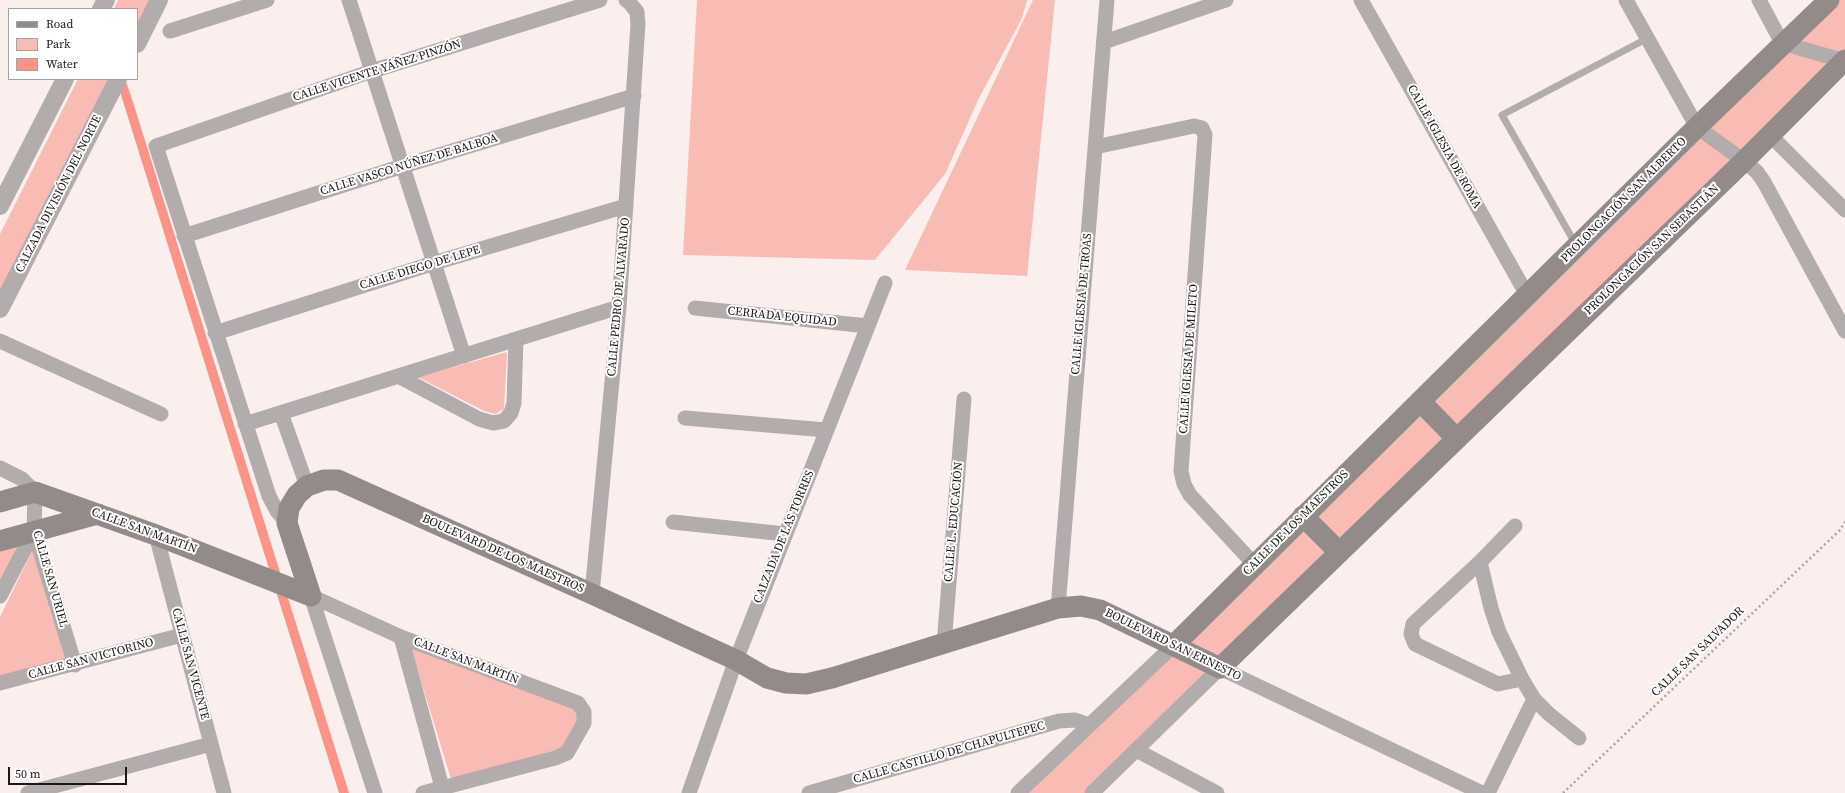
<!DOCTYPE html>
<meta charset="utf-8">
<style>
body{margin:0}
#map{position:relative;width:1845px;height:793px;overflow:hidden;background:#fbefee;font-family:"Source Serif 4",serif}
canvas{display:block}
.legend{position:absolute;left:8px;top:8px;width:130px;height:72px;box-sizing:border-box;background:#fff;border:1px solid #a4a2a2;margin:0;padding:5px 7px;list-style:none;font-size:12px;color:#1b1716}
.legend li{display:flex;align-items:center;gap:8px;height:20px}
.legend b{width:20px;border:1px solid #a4a2a2}
.scale{position:absolute;left:8px;top:767px;width:119px;height:18px;box-sizing:border-box;border:2px solid #1b1716;border-top:0;padding-left:5px;font-size:12px;line-height:14px;white-space:nowrap;color:#1b1716;-webkit-text-stroke:3px #fff;paint-order:stroke}
</style>
<div id="map">
<canvas width="1845" height="793"></canvas>
<ul class="legend">
<li><b style="height:5px;background:#938b8a"></b>Road</li>
<li><b style="height:11px;background:#f8bcb5"></b>Park</li>
<li><b style="height:11px;background:#fb9388"></b>Water</li>
</ul>
<div class="scale">50 m</div>
</div>
<script>
const ctx = document.querySelector('canvas').getContext('2d');
ctx.lineJoin = 'round';
function fillPath(path, color) { ctx.fillStyle = color; ctx.fill(path, 'evenodd'); }
const toPath = rows => new Path2D(rows.map(r => 'M' + r).join(''));
function trace(path, color, width, dash) { ctx.strokeStyle = color; ctx.lineWidth = width; ctx.lineCap = dash ? 'butt' : 'round'; ctx.setLineDash(dash || []); ctx.stroke(path); }
function label(font, color, halo, rows, align = 'center') {
  ctx.font = font + ' "Source Serif 4",serif'; ctx.lineWidth = 4; ctx.setLineDash([]); ctx.textBaseline = 'middle'; ctx.strokeStyle = halo; ctx.fillStyle = color; for (const [text, x, y, turn = 0] of rows) {
    ctx.save(); ctx.translate(x, y); ctx.rotate((+turn || 0) * Math.PI / 180); ctx.textAlign = isNaN(turn) ? turn : align; if (halo) ctx.strokeText(text, 0, 0); ctx.fillText(text, 0, 0); ctx.restore();
  }
}
fillPath(toPath([
 [118,0,151,0,137,27,137,9,114,9],
 [697,0,1027,0,1022,18,979,98,945,174,875,260,683,255],
 [1033,0,1055,0,1027,276,905,270],
 [1834,0,1845,0,1845,54,1088,793,1026,793],
 [78,79,110,79,0,294,0,234],
 [507,352,504,409,495,414,484,411,418,377],
 [35,545,69,661,0,678,0,617],
 [19,546,0,581,0,551],
 [410,645,573,707,578,713,577,724,563,748,451,779]
]), '#f8bcb5');
fillPath(toPath([
 [116,79,125,79,132,99,349,793,339,793]
]), '#fb9388');
trace(toPath([
 [1563,793,1840,530,1845,522]
]), '#aca3a2', 2.5, [2, 3]);
trace(toPath([
 [1576,245,1502,115,1648,38]
]), '#b2adac', 7);
trace(toPath([
 [349,0,464,356],
 [1361,0,1527,295],
 [1626,0,1697,127,1744,161,1757,172,1764,182,1845,331],
 [1759,0,1782,43,1845,61],
 [170,31,267,0],
 [1104,42,1226,0],
 [1770,135,1845,210],
 [1095,147,1194,126,1202,128,1205,135,1181,471,1184,484,1190,495,1254,564],
 [184,236,403,166,634,96],
 [695,308,868,326],
 [215,333,434,263,626,206],
 [0,341,161,414],
 [398,376,479,419,493,423,504,421,511,413,514,403,516,339],
 [281,413,307,486],
 [685,418,826,430],
 [245,424,619,307],
 [0,468,22,479,35,492,34,531,75,665],
 [673,522,785,534],
 [287,523,277,511,269,496,156,146,372,71,600,0],
 [1515,526,1480,562,1413,624,1411,634,1415,644,1498,684,1522,679],
 [156,535,224,793],
 [1480,562,1491,608,1499,632,1522,679,1534,699,1549,714,1579,738],
 [592,594,619,307,638,24,637,12,629,2,626,0],
 [0,596,34,531],
 [311,596,401,637,578,703,584,712,584,723,567,753,555,758,423,793],
 [311,596,375,793],
 [1058,608,1107,0],
 [401,637,442,787],
 [944,644,964,399],
 [0,683,182,635],
 [1136,750,1217,793],
 [28,793,211,744],
 [689,793,736,660,885,283],
 [809,793,1059,721,1075,720,1089,725],
 [1018,793,1174,645],
 [1092,793,1220,668,1482,793],
 [1488,793,1534,699]
]), '#b2adac', 15);
trace(toPath([
 [101,9,106,0],
 [137,44,159,0],
 [0,206,65,79],
 [0,309,118,79]
]), '#b2adac', 18);
trace(toPath([
 [1420,401,1457,439],
 [0,502,35,492,156,535,311,596],
 [1303,516,1339,552],
 [0,541,98,514],
 [311,596,287,523,289,508,297,495,307,486,324,480,338,480,592,594,736,660,767,678,786,683,806,684,832,678,1058,608,1081,606,1100,610,1220,668,1744,161,1845,60],
 [1174,645,1697,127,1829,0]
]), '#938b8a', 21);
label('12px', '#1b1716', '#fff', [
 ["CALLE VICENTE YÁÑEZ PINZÓN",377,71,-18],
 ["CALLE IGLESIA DE ROMA",1444,147,61],
 ["CALLE VASCO NÚÑEZ DE BALBOA",409,165,-17],
 ["CALZADA DIVISIÓN DEL NORTE",59,194,-63],
 ["PROLONGACIÓN SAN ALBERTO",1624,200,-45],
 ["PROLONGACIÓN SAN SEBASTIÁN",1652,250,-44],
 ["CALLE DIEGO DE LEPE",420,268,-17],
 ["CALLE PEDRO DE ALVARADO",619,297,-85],
 ["CALLE IGLESIA DE TROAS",1082,304,-85],
 ["CERRADA EQUIDAD",782,317,6],
 ["CALLE IGLESIA DE MILETO",1189,359,-86],
 ["CALLE L. EDUCACIÓN",954,522,-85],
 ["CALLE DE LOS MAESTROS",1296,523,-45],
 ["CALLE SAN MARTÍN",144,531,20],
 ["CALZADA DE LAS TORRES",784,537,-68],
 ["BOULEVARD DE LOS MAESTROS",503,554,24],
 ["CALLE SAN URIEL",50,579,74],
 ["BOULEVARD SAN ERNESTO",1173,645,26],
 ["CALLE SAN SALVADOR",1698,652,-44],
 ["CALLE SAN VICTORINO",91,659,-15],
 ["CALLE SAN MARTÍN",466,661,21],
 ["CALLE SAN VICENTE",190,664,75],
 ["CALLE CASTILLO DE CHAPULTEPEC",949,753,-16]
]);
</script>
